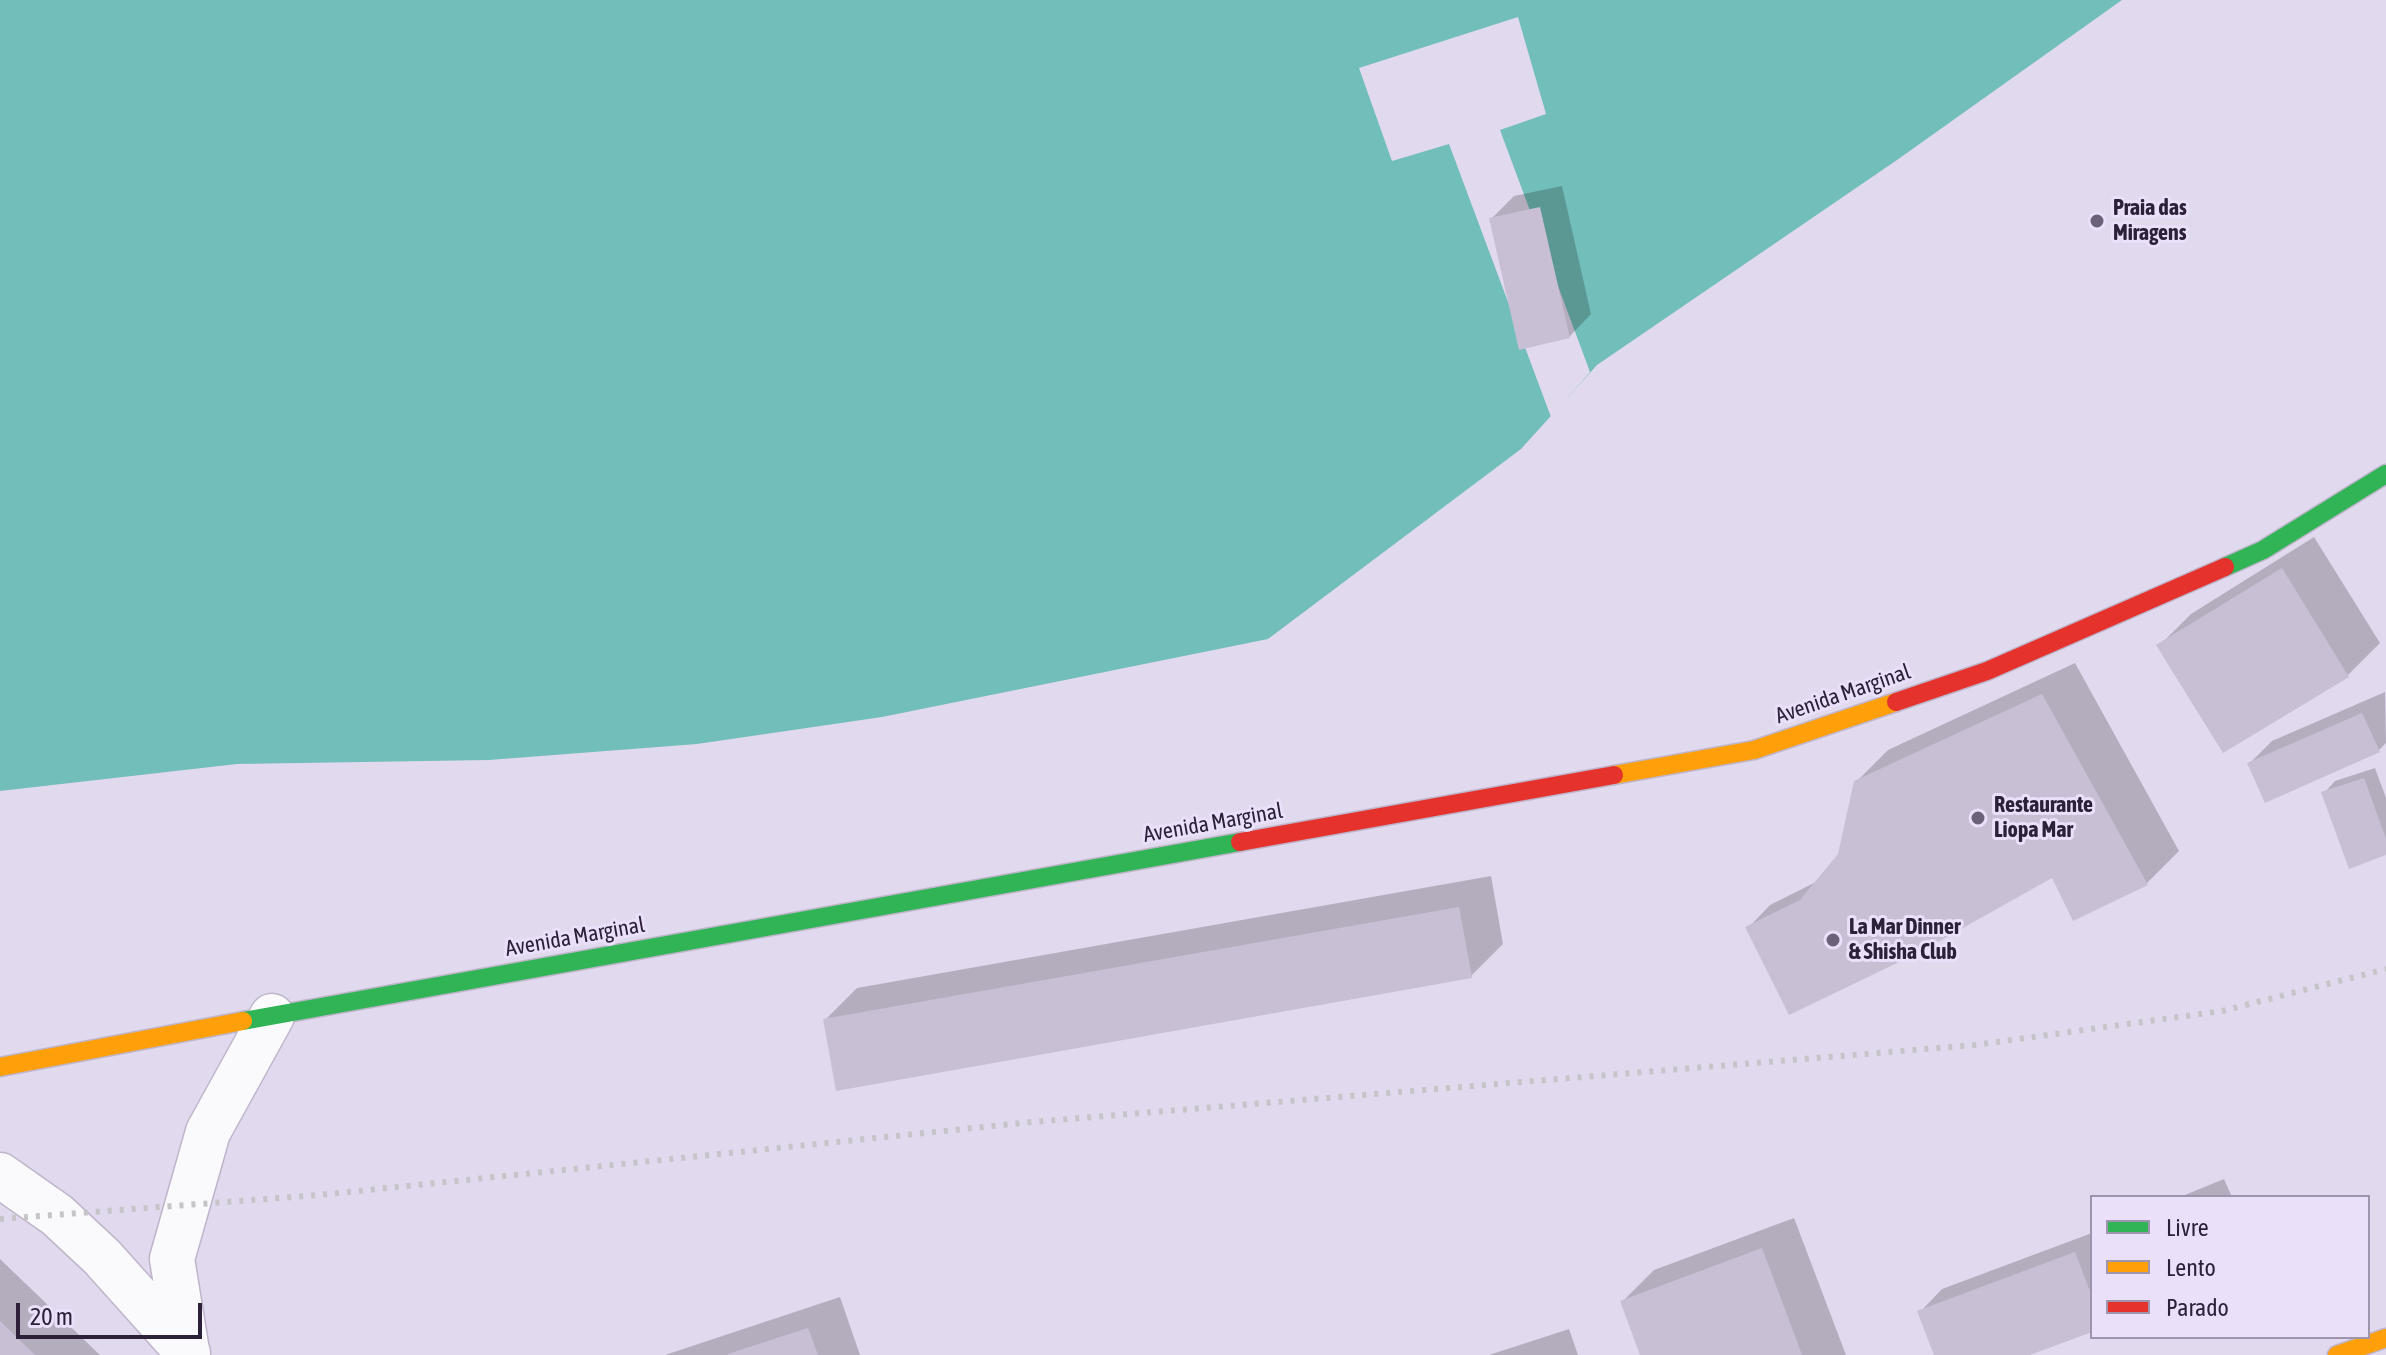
<!DOCTYPE html>
<style>
body{margin:0}
#map{position:relative;width:2386px;height:1355px;overflow:hidden;background:#e1d9ee;font-family:"Asap Condensed",sans-serif}
canvas{display:block}
.legend{position:absolute;left:2090px;top:1195px;width:280px;height:144px;box-sizing:border-box;background:#eae0fa;border:2px solid #9e94ad;margin:0;padding:10px 14px;list-style:none;font-size:24px;color:#2c2139}
.legend li{display:flex;align-items:center;gap:16px;height:40px}
.legend b{width:40px;border:2px solid #9e94ad}
.scale{position:absolute;left:16px;top:1303px;width:186px;height:36px;box-sizing:border-box;border:4px solid #2c2139;border-top:0;padding-left:10px;font-size:24px;line-height:28px;white-space:nowrap;color:#2c2139;-webkit-text-stroke:6px #eae0fa;paint-order:stroke}
</style>
<div id="map">
<canvas width="2386" height="1355"></canvas>
<ul class="legend">
<li><b style="height:10px;background:#30b455"></b>Livre</li>
<li><b style="height:10px;background:#ff9f0a"></b>Lento</li>
<li><b style="height:10px;background:#e5322d"></b>Parado</li>
</ul>
<div class="scale">20 m</div>
</div>
<script>
const ctx = document.querySelector('canvas').getContext('2d');
ctx.lineJoin = 'round';
function fillPath(path, color) { ctx.fillStyle = color; ctx.fill(path, 'evenodd'); }
const toPath = rows => new Path2D(rows.map(r => 'M' + r).join(''));
function trace(path, color, width, dash) { ctx.strokeStyle = color; ctx.lineWidth = width; ctx.lineCap = dash ? 'butt' : 'round'; ctx.setLineDash(dash || []); ctx.stroke(path); }
function label(font, color, halo, rows, align = 'center') {
  ctx.font = font + ' "Asap Condensed",sans-serif'; ctx.lineWidth = 6; ctx.setLineDash([]); ctx.textBaseline = 'middle'; ctx.strokeStyle = halo; ctx.fillStyle = color; for (const [text, x, y, turn = 0] of rows) {
    ctx.save(); ctx.translate(x, y); ctx.rotate((+turn || 0) * Math.PI / 180); ctx.textAlign = isNaN(turn) ? turn : align; if (halo) ctx.strokeText(text, 0, 0); ctx.fillText(text, 0, 0); ctx.restore();
  }
}
fillPath(toPath([
 [0,0,2122,0,1897,160,1597,365,1521,449,1268,639,882,717,697,744,489,760,237,764,0,791]
]), '#72beba');
fillPath(toPath([
 [1518,17,1546,114,1500,130,1590,372,1551,417,1449,144,1392,161,1359,68]
]), '#e1d9ee');
fillPath(toPath([
 [1562,186,1591,314,1569,337,1491,219,1514,196],
 [2314,537,2380,643,2348,675,2224,750,2159,646,2191,614],
 [2075,663,2179,851,2147,883,2074,918,2053,875,1748,928,1770,905,1818,881,1839,855,1856,782,1888,750],
 [2385,692,2386,743,2379,750,2250,763,2272,741],
 [2375,768,2386,798,2386,853,2324,793,2335,781],
 [1491,876,1503,944,1471,976,825,1020,857,988],
 [2224,1179,2232,1197,2180,1197],
 [1794,1218,1846,1355,1643,1355,1622,1302,1654,1270],
 [2092,1233,2092,1329,2024,1355,1936,1355,1920,1312,1942,1289],
 [0,1259,100,1355,0,1355],
 [840,1297,860,1355,665,1355],
 [1569,1329,1578,1355,1489,1355]
]), '#0003');
fillPath(toPath([
 [1540,207,1570,338,1519,350,1489,218],
 [2282,568,2349,677,2223,753,2156,645],
 [2042,694,2148,885,2073,921,2052,878,1920,952,1789,1015,1745,927,1800,900,1838,854,1854,781],
 [2362,713,2380,752,2265,803,2247,763],
 [2364,778,2386,839,2386,855,2349,869,2321,792],
 [1459,907,1472,978,836,1091,823,1019],
 [1762,1248,1802,1355,1640,1355,1620,1301],
 [2075,1252,2089,1289,2092,1288,2092,1332,2030,1355,1934,1355,1917,1311],
 [0,1321,35,1355,0,1355],
 [808,1328,818,1355,728,1355,728,1354]
]), '#c8bfd5');
const street = toPath([
 [0,1175,57,1215,102,1257,188,1353],
 [187,1351,172,1259,208,1132,272,1016]
]);
const fast = toPath([
 [2225,567,2263,550,2386,474],
 [243,1021,1240,842]
]);
const slow = toPath([
 [1614,775,1754,750,1896,702],
 [0,1067,243,1021],
 [2337,1355,2386,1338]
]);
const jam = toPath([
 [1896,702,1987,671,2225,567],
 [1240,842,1614,775]
]);
trace(street, '#beb5ca', 47);
trace(fast, '#beb5ca', 21);
trace(slow, '#beb5ca', 21);
trace(jam, '#beb5ca', 21);
trace(street, '#faf9fc', 44);
trace(fast, '#30b455', 18);
trace(slow, '#ff9f0a', 18);
trace(jam, '#e5322d', 18);
trace(toPath([
 [0,1219,319,1195,1032,1122,1975,1045,2222,1011,2386,969]
]), '#c6c4c9', 6, [4, 8]);
for (const [x, y, r, color] of [
 [2097,221,8,"#6b6178"],
 [1978,818,8,"#6b6178"],
 [1833,940,8,"#6b6178"]
]) { const dot = new Path2D(); dot.arc(x, y, r, 0, 2 * Math.PI); ctx.fillStyle = color; ctx.fill(dot); trace(dot, '#eae0fa', 3); }
label('bold 22px', '#2c2139', '#eae0fa', [
 ["Praia das",2113,208],
 ["Miragens",2113,233],
 ["Restaurante",1994,805],
 ["Liopa Mar",1994,830],
 ["La Mar Dinner",1849,927],
 ["& Shisha Club",1849,952]
], 'left');
label('22px', '#2c2139', '#eae0fa', [
 ["Avenida Marginal",1843,694,-19],
 ["Avenida Marginal",1213,823,-10],
 ["Avenida Marginal",575,937,-10]
]);
</script>
